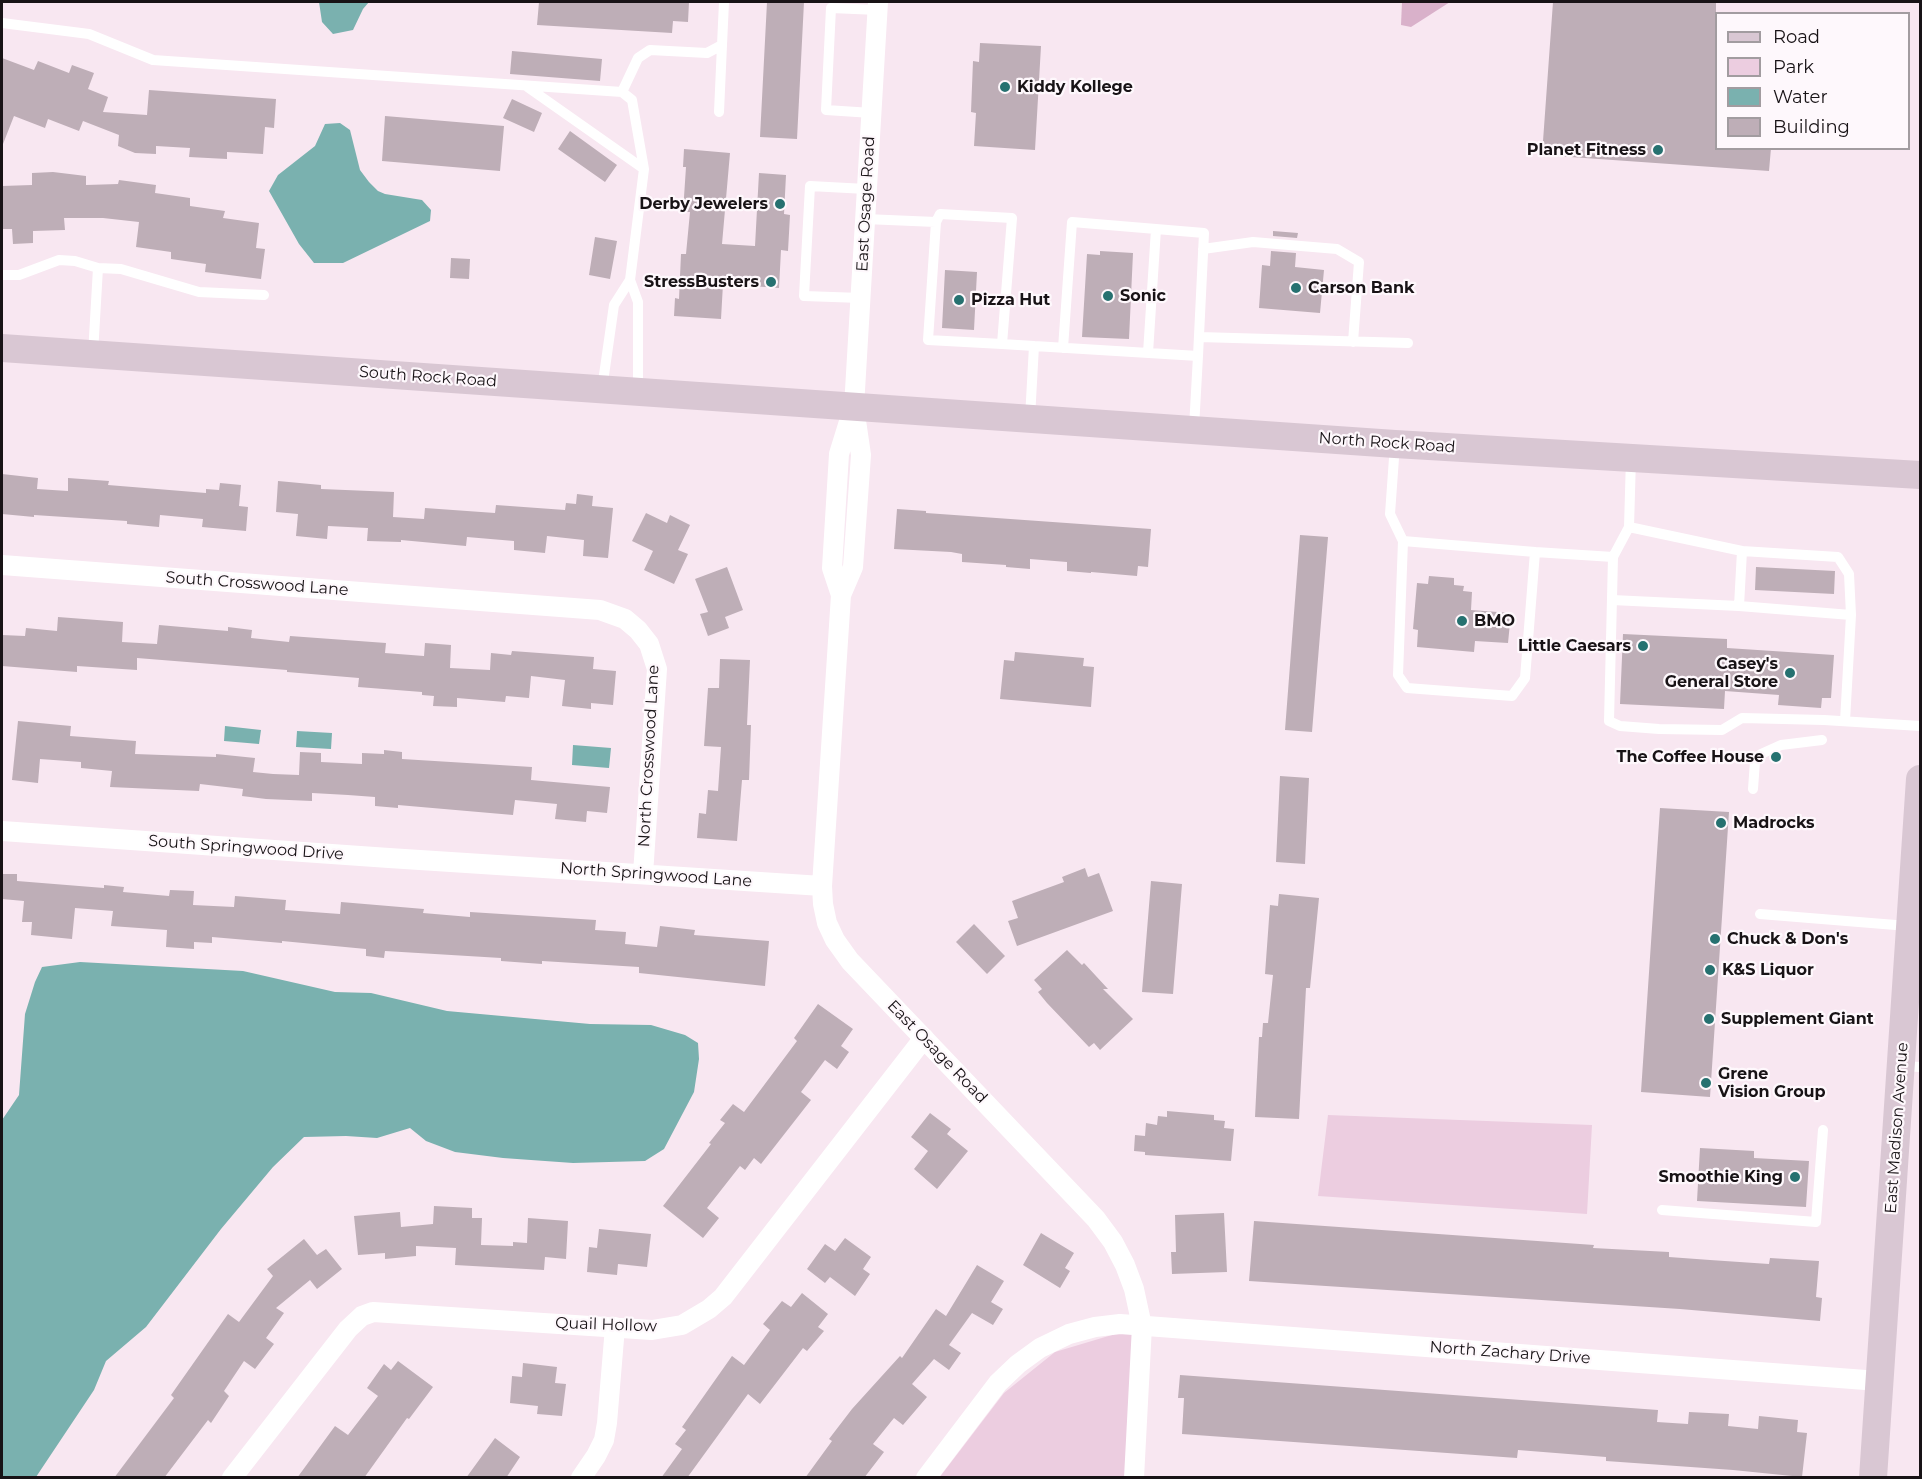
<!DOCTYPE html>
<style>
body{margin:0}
#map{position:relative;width:1922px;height:1479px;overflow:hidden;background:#f8e7f1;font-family:Montserrat,sans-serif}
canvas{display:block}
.frame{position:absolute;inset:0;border:3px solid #181316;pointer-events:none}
.legend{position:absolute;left:1715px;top:12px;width:195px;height:138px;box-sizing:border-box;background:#fef8fc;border:2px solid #a29ca0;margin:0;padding:8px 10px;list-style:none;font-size:18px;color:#181316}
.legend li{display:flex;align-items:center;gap:12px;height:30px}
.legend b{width:30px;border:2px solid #a29ca0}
</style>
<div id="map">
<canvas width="1922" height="1479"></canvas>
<div class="frame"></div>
<ul class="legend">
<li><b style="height:8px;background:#d9c7d3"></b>Road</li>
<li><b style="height:16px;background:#eccde0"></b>Park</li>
<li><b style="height:16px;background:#7ab1af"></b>Water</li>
<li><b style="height:16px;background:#beaeb7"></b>Building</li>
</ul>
</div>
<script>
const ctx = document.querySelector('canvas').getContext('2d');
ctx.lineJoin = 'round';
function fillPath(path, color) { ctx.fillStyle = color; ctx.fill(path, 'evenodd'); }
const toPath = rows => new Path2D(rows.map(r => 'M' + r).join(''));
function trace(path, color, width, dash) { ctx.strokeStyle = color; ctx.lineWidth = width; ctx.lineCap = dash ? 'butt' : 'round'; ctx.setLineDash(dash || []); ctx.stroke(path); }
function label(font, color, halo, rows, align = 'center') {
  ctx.font = font + ' Montserrat,sans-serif'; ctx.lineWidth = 4.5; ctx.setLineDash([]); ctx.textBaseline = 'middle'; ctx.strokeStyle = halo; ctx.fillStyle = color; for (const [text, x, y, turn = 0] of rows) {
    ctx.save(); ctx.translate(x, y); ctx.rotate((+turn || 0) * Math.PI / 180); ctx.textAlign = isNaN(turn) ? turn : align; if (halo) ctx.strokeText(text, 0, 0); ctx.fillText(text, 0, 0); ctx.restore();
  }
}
fillPath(toPath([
 [1328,1115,1592,1125,1587,1214,1318,1196],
 [1142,1326,1134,1477,939,1478,1004,1393,1055,1352]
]), '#eccde0');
fillPath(toPath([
 [1402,2,1450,2,1411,27,1401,25]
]), '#d9b1ca');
fillPath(toPath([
 [319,2,369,2,363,9,353,30,333,34,322,22],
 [340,123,350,130,360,170,369,182,378,191,385,194,422,200,431,210,430,221,343,263,314,263,299,244,269,191,278,175,315,146,325,124],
 [225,726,261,730,259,744,224,741],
 [297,731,332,733,331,749,296,747],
 [573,745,611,748,609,768,572,765],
 [80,962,243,971,335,992,371,993,447,1011,590,1024,651,1025,685,1035,698,1043,699,1059,694,1092,664,1149,645,1161,573,1163,503,1158,455,1152,426,1141,410,1128,377,1138,346,1136,304,1137,273,1167,221,1229,146,1327,106,1361,94,1390,36,1477,2,1477,2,1120,19,1095,25,1014,35,982,42,967]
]), '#7ab1af');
fillPath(toPath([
 [539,2,689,2,688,22,673,21,672,33,537,25],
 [767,2,804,2,797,139,760,137],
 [1553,2,1716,2,1716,148,1771,148,1769,171,1542,155],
 [980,43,1041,46,1035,150,974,146,976,113,971,112,973,61,979,62],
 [512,51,602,59,600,81,510,74],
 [2,58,34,70,38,61,69,73,72,65,94,73,88,89,108,97,103,112,147,115,149,90,276,99,274,128,265,127,263,154,227,152,227,159,189,157,190,148,156,146,156,154,135,153,118,146,119,135,83,121,79,131,48,119,45,128,14,116,3,144,2,143],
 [512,99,542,113,534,132,503,118],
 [385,116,504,126,500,171,382,161],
 [570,131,617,165,605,182,558,149],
 [684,149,730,153,722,244,755,246,759,173,786,175,784,214,790,215,788,251,781,250,779,288,723,284,721,319,674,316,675,298,679,299,681,254,686,254,690,212,683,212,686,167,683,167],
 [53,172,86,176,86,185,118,184,119,180,156,185,155,193,190,198,190,206,225,211,223,218,259,223,256,248,265,249,261,279,205,272,206,264,171,259,171,252,136,247,139,222,103,218,64,218,65,230,33,231,33,243,13,244,12,229,2,229,2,186,32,185,32,173],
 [1273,231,1298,233,1297,238,1273,236],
 [595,237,617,241,610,279,589,275],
 [1100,251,1133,253,1129,339,1082,337,1087,254,1100,255],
 [1271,251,1296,253,1295,267,1324,270,1320,313,1259,308,1262,265,1270,266],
 [451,258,470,259,469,279,450,278],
 [945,270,977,272,974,330,942,328],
 [2,474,38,478,37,489,68,491,68,478,109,481,108,485,206,493,206,489,219,490,220,483,241,485,239,506,248,507,246,531,202,527,203,519,160,515,159,527,127,524,127,521,34,515,34,517,2,514],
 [278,481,321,485,321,489,394,492,393,517,424,519,425,508,495,513,496,505,565,510,566,503,576,504,577,494,593,496,592,506,613,508,608,558,583,556,584,540,547,536,545,553,514,550,514,541,467,537,466,546,401,540,401,542,367,541,368,528,328,526,327,539,296,536,298,514,276,512],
 [897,509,926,511,926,513,1151,529,1148,567,1138,566,1137,576,1091,572,1091,573,1067,571,1067,562,1030,559,1030,569,1006,567,1006,565,962,562,962,554,951,552,894,549],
 [646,513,667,523,670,515,690,525,678,550,688,554,674,584,644,570,653,551,632,541],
 [1300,535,1328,537,1312,732,1285,730],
 [727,567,743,610,725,617,729,628,708,636,700,614,708,612,695,579],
 [1756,567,1835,571,1834,594,1755,590],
 [1429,576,1454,578,1454,585,1464,586,1463,591,1472,592,1471,610,1511,613,1508,643,1475,641,1474,652,1417,647,1418,630,1413,629,1417,583,1428,584],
 [58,617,123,622,122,642,157,644,159,625,228,631,228,627,252,630,251,638,289,642,290,636,386,643,385,653,424,656,425,643,451,645,450,668,490,670,491,653,511,655,512,651,594,657,593,669,616,671,613,705,591,703,591,709,562,706,565,680,531,676,529,698,506,696,505,702,457,698,457,707,433,706,434,696,422,695,422,692,358,687,359,678,287,672,287,670,137,658,137,670,77,666,77,672,2,666,2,635,25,636,26,628,57,631],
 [1623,634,1727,639,1727,648,1834,655,1831,698,1822,698,1821,708,1778,705,1779,695,1725,691,1724,709,1620,704],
 [1015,652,1084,658,1083,666,1094,667,1091,707,1000,699,1004,660,1014,661],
 [720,659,750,660,747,725,751,725,749,780,742,780,737,841,697,838,699,813,706,814,708,790,718,791,721,747,704,746,708,688,719,688],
 [18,721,71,726,70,736,136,741,135,754,216,757,216,754,255,758,253,772,273,774,299,775,300,752,321,753,321,762,362,764,362,753,384,754,384,750,402,752,402,759,532,767,531,780,610,787,607,813,587,811,586,822,555,819,557,804,515,800,513,815,398,805,398,808,375,806,375,797,348,795,312,793,312,801,266,799,242,796,243,789,200,784,199,791,110,787,112,771,81,768,81,762,40,759,38,783,12,780],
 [1280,776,1309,778,1305,864,1276,862],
 [1660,808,1729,812,1710,1097,1641,1092],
 [1085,868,1088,877,1099,873,1113,911,1017,946,1008,921,1018,918,1012,901,1064,882,1062,877],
 [2,874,17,874,17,881,104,888,104,885,124,887,123,892,169,896,170,890,194,891,193,905,234,907,235,896,286,900,285,910,340,914,341,902,424,909,423,913,470,917,470,912,596,920,595,930,626,932,625,944,657,947,660,926,695,930,694,935,769,941,765,986,639,973,639,967,542,961,542,964,501,961,501,958,385,951,384,958,366,956,366,949,282,941,282,943,212,937,212,943,194,942,194,949,166,947,167,930,111,926,113,911,75,908,72,939,31,935,32,922,22,922,24,901,2,899],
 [1151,881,1182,884,1173,994,1142,992],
 [1279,894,1319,898,1310,988,1306,988,1299,1119,1255,1117,1259,1037,1262,1037,1263,1023,1268,1023,1273,975,1265,974,1270,905,1278,906],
 [974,924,1005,956,987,974,956,942],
 [1067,950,1082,965,1084,963,1108,989,1103,989,1133,1019,1100,1050,1094,1043,1089,1047,1047,1003,1038,992,1042,989,1034,980],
 [818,1004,853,1029,841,1046,849,1052,837,1069,825,1060,801,1092,811,1100,761,1164,754,1158,745,1170,740,1166,707,1208,719,1218,703,1238,663,1206,711,1144,709,1143,725,1123,720,1120,733,1104,744,1112,797,1041,794,1038],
 [1167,1111,1214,1115,1214,1120,1225,1121,1224,1128,1234,1129,1231,1161,1145,1155,1145,1152,1134,1151,1135,1135,1145,1136,1146,1123,1157,1125,1158,1116,1167,1117],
 [930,1113,951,1129,947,1134,968,1151,937,1189,914,1169,928,1151,911,1137],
 [1700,1148,1754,1151,1754,1158,1809,1161,1806,1207,1697,1201],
 [434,1206,472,1208,472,1218,482,1218,481,1245,513,1246,513,1242,527,1243,528,1218,568,1221,566,1259,545,1257,544,1270,455,1265,456,1248,416,1246,416,1256,385,1259,385,1253,358,1255,354,1216,400,1212,401,1227,433,1224],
 [1224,1213,1227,1272,1172,1274,1171,1252,1176,1252,1175,1215],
 [1254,1221,1594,1245,1593,1248,1669,1252,1669,1257,1710,1260,1769,1264,1770,1258,1819,1261,1816,1297,1822,1298,1820,1321,1680,1309,1249,1281],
 [599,1229,651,1234,647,1267,618,1264,617,1275,587,1272,589,1247,597,1248],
 [1041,1233,1074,1253,1065,1268,1070,1271,1060,1288,1023,1265],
 [845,1238,871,1257,863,1269,870,1274,855,1296,830,1277,825,1283,807,1269,825,1244,835,1251],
 [304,1239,317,1255,326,1249,342,1269,317,1289,310,1280,276,1308,284,1313,266,1338,274,1344,255,1369,244,1361,224,1391,229,1396,211,1423,208,1420,164,1478,114,1478,174,1398,171,1395,228,1314,239,1322,273,1276,267,1269],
 [977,1265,1004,1281,991,1302,1003,1309,993,1325,972,1313,949,1345,961,1353,949,1370,934,1359,912,1384,927,1397,903,1425,894,1418,873,1444,884,1452,864,1478,805,1478,832,1441,829,1439,852,1409,900,1356,902,1358,936,1309,946,1316],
 [802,1293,828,1314,818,1327,824,1331,807,1351,803,1348,760,1404,748,1394,687,1478,661,1478,682,1449,675,1444,686,1430,682,1427,732,1356,744,1365,770,1330,763,1324,782,1301,791,1307],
 [398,1361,433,1387,409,1419,407,1418,364,1478,297,1478,335,1426,348,1435,378,1396,367,1388,384,1364,391,1370],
 [523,1363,557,1367,555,1383,566,1384,562,1416,537,1414,538,1406,510,1403,512,1376,522,1377],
 [1180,1375,1658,1410,1657,1422,1688,1424,1689,1412,1729,1414,1728,1426,1758,1429,1759,1416,1798,1420,1797,1432,1807,1433,1802,1477,1733,1470,1606,1461,1606,1457,1518,1450,1517,1458,1182,1434,1184,1398,1178,1398],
 [495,1438,520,1457,506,1478,466,1478]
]), '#beaeb7');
trace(toPath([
 [2,23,89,34,153,60,622,92,632,100,644,169,630,280],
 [526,86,644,169],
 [622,92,638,58,650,50,707,53,722,45,724,2],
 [719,112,722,45],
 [872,113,826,110,831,8,878,10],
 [865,219,936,222,940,214,1012,218,1002,344,1034,346,1030,418],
 [936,222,928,340,1002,344],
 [1203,249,1253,242,1337,249,1359,262,1353,342],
 [2,275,19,275,59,260,75,261,98,268],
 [861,298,804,296,810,186,866,189],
 [1199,337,1408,343],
 [1034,346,1198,356,1194,428],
 [1063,348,1072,222,1204,233,1198,356],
 [1148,353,1156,229],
 [93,354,98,268,121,269,199,292,264,295],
 [602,389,614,305,630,280,638,302,638,391],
 [1395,444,1390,514,1403,541,1398,675,1407,688,1512,696,1525,678,1535,552,1613,557,1629,527],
 [1631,458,1629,527,1742,551,1739,606,1851,615,1845,721],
 [1403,541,1535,552],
 [1742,551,1838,557,1849,574,1851,615],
 [1613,557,1609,721,1620,726,1659,729,1722,730,1742,718,1824,720,1920,726],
 [1612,600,1739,606],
 [1753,789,1755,761,1761,754,1781,745,1822,740],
 [1760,914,1908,926],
 [1902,1066,1920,1067],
 [1662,1210,1816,1222,1823,1130]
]), '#fff', 10);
trace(toPath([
 [878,2,854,407,861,455,853,567,841,595,822,886,823,904,827,923,835,940,850,961,1096,1219,1113,1242,1125,1265,1134,1289,1142,1326,1134,1478],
 [2,565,600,610,625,619,638,630,649,644,657,669,643,874],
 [841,595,832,568,839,454,852,412],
 [2,831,389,858,822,886],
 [232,1478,348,1329,362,1316,373,1312,652,1330,682,1325,709,1309,723,1297,924,1038],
 [581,1478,596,1456,604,1440,607,1423,615,1327],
 [926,1478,998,1383,1018,1364,1040,1348,1069,1334,1095,1327,1120,1324,1879,1381]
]), '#fff', 20);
trace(toPath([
 [2,348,1395,444,1920,475],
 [1873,1478,1920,779]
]), '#d9c7d3', 28);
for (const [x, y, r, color] of [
 [1005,87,6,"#267170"],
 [1658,150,6,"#267170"],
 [780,204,6,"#267170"],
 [771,282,6,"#267170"],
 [1296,288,6,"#267170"],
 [1108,296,6,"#267170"],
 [959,300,6,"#267170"],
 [1462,621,6,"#267170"],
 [1643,646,6,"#267170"],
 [1790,673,6,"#267170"],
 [1776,757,6,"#267170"],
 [1721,823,6,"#267170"],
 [1715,939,6,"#267170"],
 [1710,970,6,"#267170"],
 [1709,1019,6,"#267170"],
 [1706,1083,6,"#267170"],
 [1795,1177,6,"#267170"]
]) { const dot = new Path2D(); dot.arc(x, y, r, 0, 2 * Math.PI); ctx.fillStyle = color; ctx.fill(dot); trace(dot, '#fef8fc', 2); }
label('bold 16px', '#181316', '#fef8fc', [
 ["Kiddy Kollege",1017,87],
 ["Planet Fitness",1646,150,"right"],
 ["Derby Jewelers",768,204,"right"],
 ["StressBusters",759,282,"right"],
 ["Carson Bank",1308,288],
 ["Sonic",1120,296],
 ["Pizza Hut",971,300],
 ["BMO",1474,621],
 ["Little Caesars",1631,646,"right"],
 ["Casey's",1778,664,"right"],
 ["General Store",1778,682,"right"],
 ["The Coffee House",1764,757,"right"],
 ["Madrocks",1733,823],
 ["Chuck & Don's",1727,939],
 ["K&S Liquor",1722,970],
 ["Supplement Giant",1721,1019],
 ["Grene",1718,1074],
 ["Vision Group",1718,1092],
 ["Smoothie King",1783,1177,"right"]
], 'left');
label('16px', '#181316', '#fef8fc', [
 ["East Osage Road",866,204,-87],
 ["South Rock Road",428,377,4],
 ["North Rock Road",1387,443,4],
 ["South Crosswood Lane",257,584,4],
 ["North Crosswood Lane",649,756,-87],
 ["South Springwood Drive",246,848,4],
 ["North Springwood Lane",656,875,4],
 ["East Osage Road",937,1052,46],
 ["East Madison Avenue",1897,1128,-86],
 ["Quail Hollow",606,1325,2],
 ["North Zachary Drive",1510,1353,4]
]);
</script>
